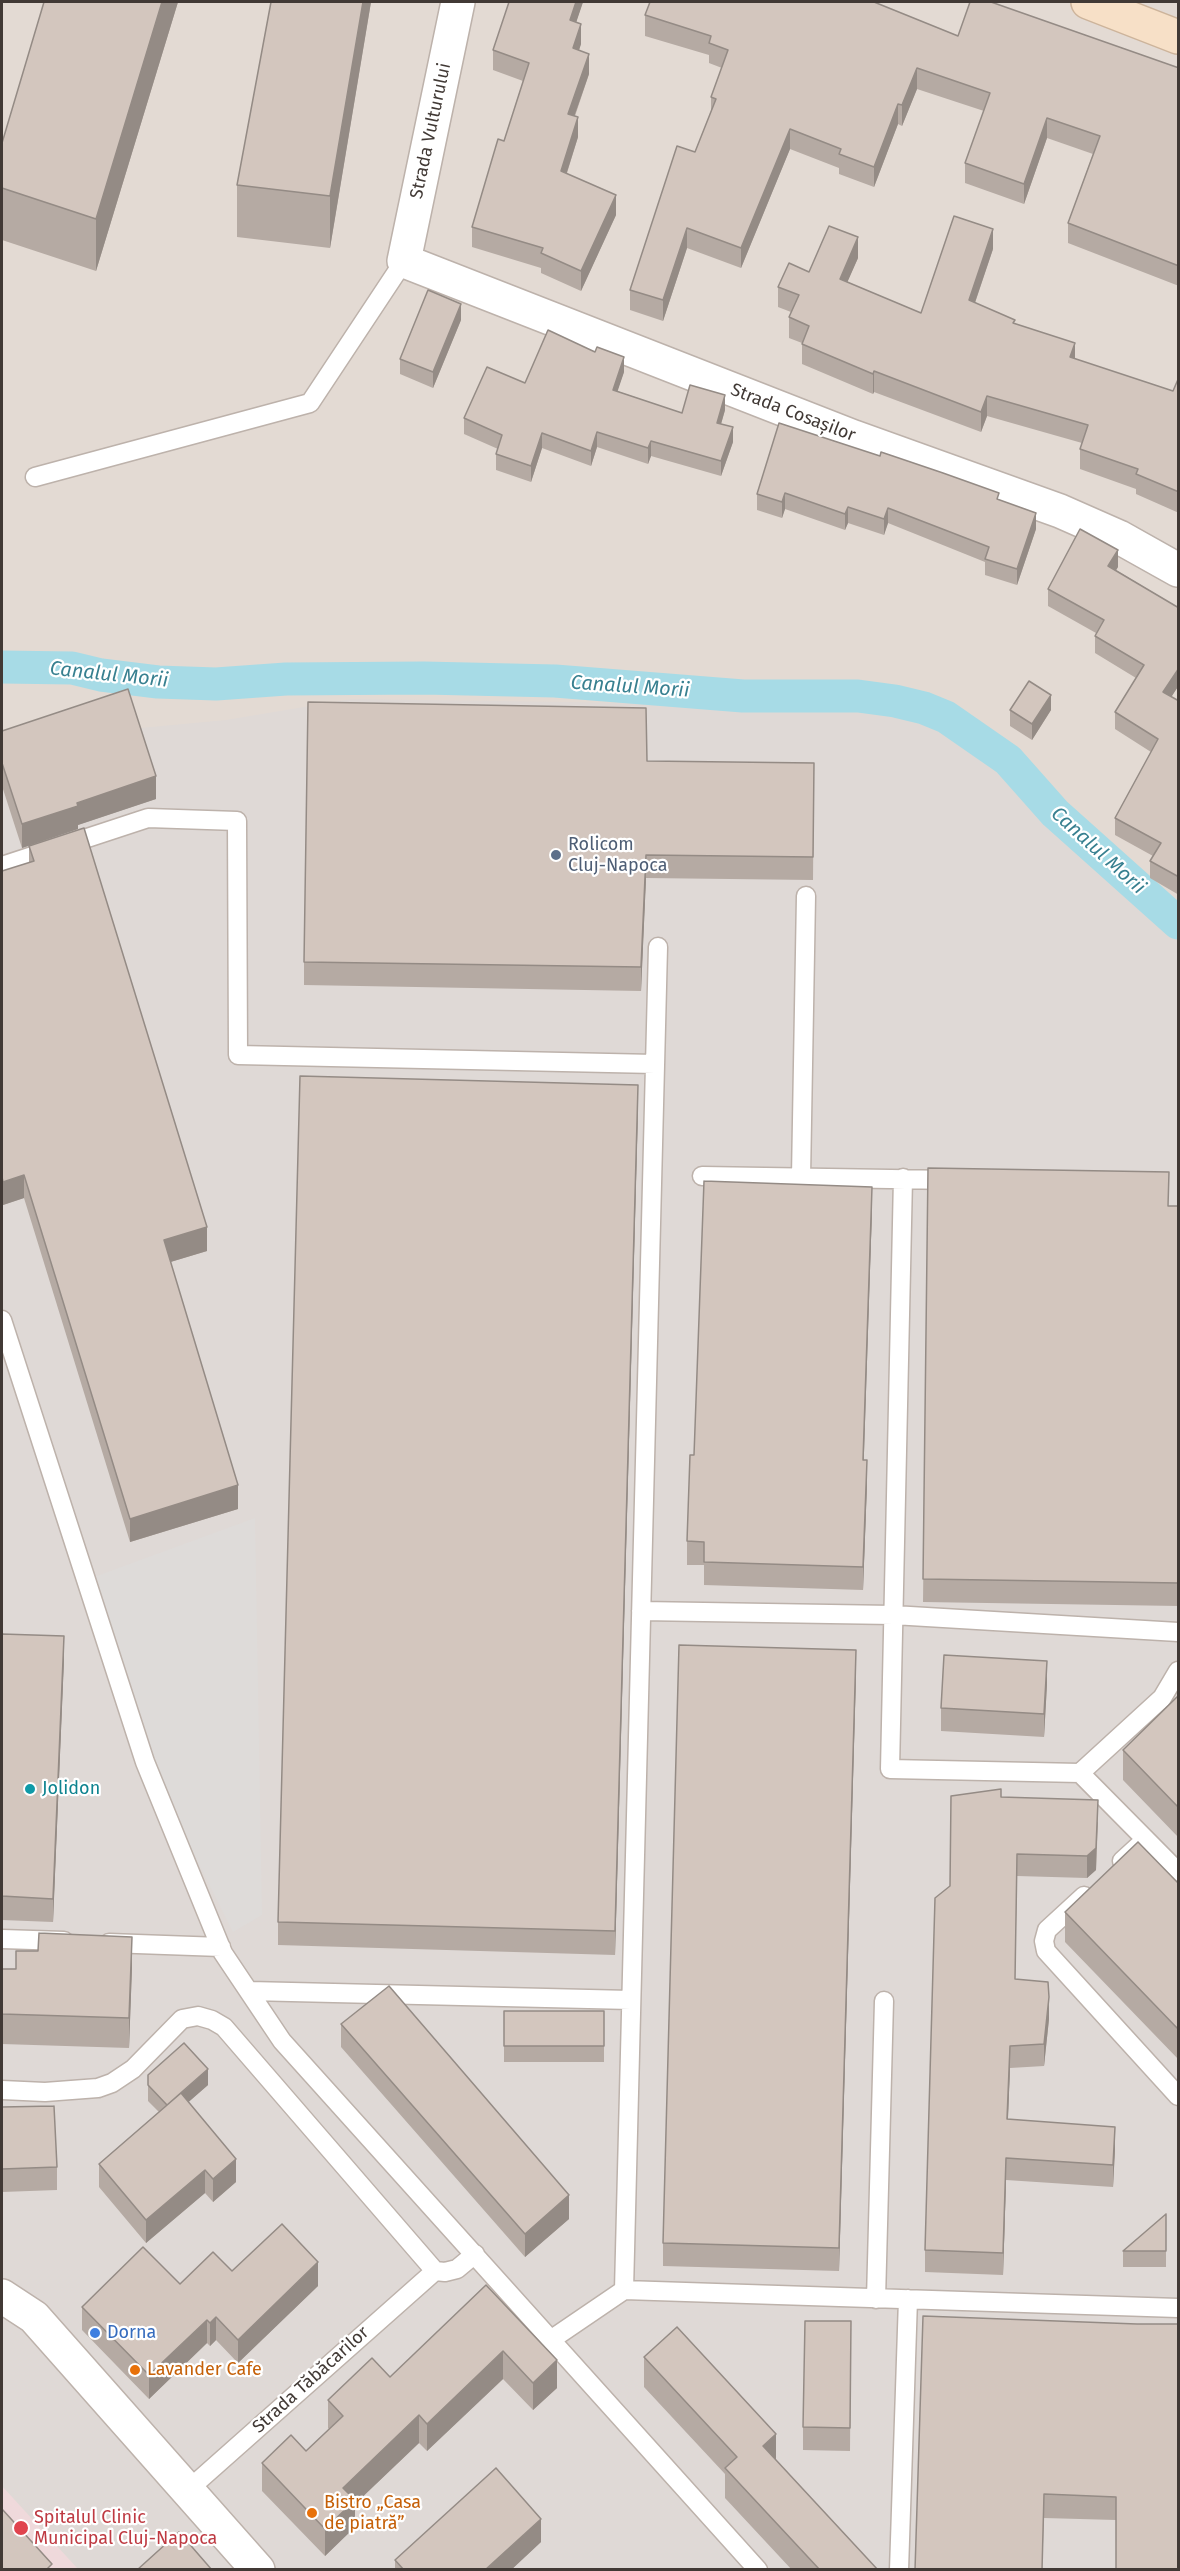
<!DOCTYPE html>
<meta charset="utf-8">
<style>
body{margin:0}
#map{position:relative;width:1180px;height:2571px;overflow:hidden;background:#f0e9e4;font-family:"Fira Sans",sans-serif}
canvas{display:block}
.frame{position:absolute;inset:0;border:3px solid #413935;pointer-events:none}
</style>
<div id="map">
<canvas width="1180" height="2571"></canvas>
<div class="frame"></div>
</div>
<script>
const ctx = document.querySelector('canvas').getContext('2d');
ctx.lineJoin = 'round';
function fillPath(path, color) { ctx.fillStyle = color; ctx.fill(path, 'evenodd'); }
const toPath = rows => new Path2D(rows.map(r => 'M' + r).join(''));
function trace(path, color, width, dash) { ctx.strokeStyle = color; ctx.lineWidth = width; ctx.lineCap = dash ? 'butt' : 'round'; ctx.setLineDash(dash || []); ctx.stroke(path); }
function label(font, color, halo, rows, align = 'center') {
  ctx.font = font + ' "Fira Sans",sans-serif'; ctx.lineWidth = 4.5; ctx.setLineDash([]); ctx.textBaseline = 'middle'; ctx.strokeStyle = halo; ctx.fillStyle = color; for (const [text, x, y, turn = 0] of rows) {
    ctx.save(); ctx.translate(x, y); ctx.rotate((+turn || 0) * Math.PI / 180); ctx.textAlign = isNaN(turn) ? turn : align; if (halo) ctx.strokeText(text, 0, 0); ctx.fillText(text, 0, 0); ctx.restore();
  }
}
fillPath(toPath([
 [2,2,1178,2,1178,2569,2,2570]
]), '#e3dad3');
fillPath(toPath([
 [352,699,855,706,924,718,1002,766,1052,821,1178,935,1178,2569,2,2570,2,741,226,720]
]), '#dfd9d6');
fillPath(toPath([
 [2,2486,78,2569,2,2569]
]), '#efd9db');
fillPath(toPath([
 [255,1518,262,1915,233,1932,163,1793,86,1580]
]), '#dedbd9');
trace(toPath([
 [2,667,72,668,101,675,158,682,216,684,286,679,424,678,555,681,743,696,858,696,895,701,924,708,946,717,1008,760,1055,813,1178,923]
]), '#a7dbe6', 33);
const service = toPath([
 [35,477,310,403,404,261],
 [2,866,148,818,237,821,238,1055,655,1064],
 [702,1176,953,1180],
 [801,1177,806,896],
 [903,1178,890,1769,1080,1773],
 [2,1320,145,1762,223,1953,282,2041,758,2570],
 [641,1611,893,1615,1178,1632],
 [1178,1671,1162,1698,1080,1773,1178,1872],
 [1122,1861,1145,1840],
 [1084,1896,1047,1930,1044,1941,1046,1951,1178,2096],
 [2,1939,64,1941],
 [109,1943,221,1947],
 [249,1991,631,2000],
 [2,2090,45,2092,98,2088,112,2083,133,2069,182,2019,198,2016,212,2020,224,2027,435,2271,445,2272,457,2269,475,2254],
 [624,2290,658,947],
 [876,2299,884,2001],
 [552,2339,624,2290,1178,2308],
 [188,2490,435,2271],
 [899,2570,908,2299]
]);
const minor = toPath([
 [458,2,404,261,854,437,1060,511,1119,537,1178,570],
 [2,2296,34,2317,258,2570]
]);
const secondary = toPath([
 [1088,2,1178,37]
]);
trace(service, '#bdb2ab', 21);
trace(minor, '#bdb2ab', 36);
trace(secondary, '#cdb49b', 36);
trace(service, '#fff', 18);
trace(minor, '#fff', 33);
trace(secondary, '#f7e0c7', 33);
fillPath(toPath([
 [44,2,178,2,96,271,2,240,2,143],
 [271,2,371,2,330,248,237,237,237,185],
 [509,2,583,2,576,22,581,44,579,50,589,74,575,116,578,137,567,173,616,215,581,291,541,273,541,268,472,247,472,227,504,141,523,81,493,70,493,50],
 [645,15,958,36,1179,68,1179,286,1068,243,1068,223,1093,154,1047,138,1024,204,965,183,965,163,984,111,917,89,902,126,898,124,874,187,839,174,839,168,790,149,741,268,687,248,663,321,630,310,630,290,695,152,711,111,711,97,722,68,709,63,709,55,645,36],
 [993,249,975,303,1015,324,1075,359,1173,391,1179,377,1179,513,1136,494,1136,489,1080,469,1080,449,1082,443,987,416,981,432,874,392,873,394,802,364,802,343,789,338,789,317,791,312,778,307,778,287,809,272,858,258,847,282,921,313],
 [461,320,433,388,400,374,400,359],
 [624,372,617,391,682,413,725,410,721,424,733,442,721,476,651,456,648,464,597,447,591,466,542,448,531,482,496,470,496,454,498,449,464,434,464,418,525,383],
 [880,456,999,500,1036,529,1017,585,985,575,985,562,888,523,884,535,848,523,845,530,785,509,782,518,757,510,757,494],
 [1118,567,1116,570,1179,608,1179,685,1171,697,1179,701,1179,895,1150,878,1150,861,1153,856,1115,835,1115,818,1151,752,1115,729,1115,712,1136,678,1095,653,1095,636,1096,633,1048,606,1048,589],
 [1010,710,1051,710,1032,740,1010,726],
 [2,731,156,799,78,825,78,829,22,848,2,786],
 [814,763,813,880,646,878,641,991,304,985,304,962],
 [29,846,207,1251,170,1262,238,1509,130,1542,24,1198,3,1205,2,1201,2,871,29,863],
 [638,1108,615,1955,278,1945,278,1922],
 [928,1168,1169,1206,1179,1206,1179,1606,923,1602],
 [872,1210,863,1460,867,1484,863,1590,704,1585,704,1565,687,1565,687,1541,694,1455],
 [2,1633,64,1659,53,1922,2,1920],
 [856,1673,839,2271,663,2266,663,2243],
 [1047,1684,1044,1737,941,1731,941,1708],
 [1179,1695,1179,1838,1123,1780,1123,1750],
 [1001,1797,1098,1822,1096,1870,1087,1878,1017,1876,1015,1979,1049,2019,1044,2066,1010,2068,1008,2119,1115,2149,1113,2187,1006,2180,1003,2275,925,2272,925,2250,950,1886],
 [1179,1884,1179,2060,1065,1942,1065,1912],
 [132,1967,129,2048,2,2044,2,1969],
 [504,2011,604,2011,604,2062,504,2062],
 [341,2024,569,2219,525,2257,341,2047],
 [148,2075,208,2085,188,2102,236,2182,213,2202,205,2193,146,2243,99,2187,99,2164,159,2112,148,2101],
 [2,2107,57,2167,57,2190,2,2192],
 [1123,2251,1166,2251,1166,2267,1123,2267],
 [232,2271,318,2286,238,2363,216,2340,210,2346,207,2343,149,2399,82,2330,82,2307],
 [486,2285,557,2388,533,2410,503,2379,427,2451,419,2443,355,2504,355,2527,325,2556,262,2491,262,2463,306,2451,329,2429,328,2428,328,2400,390,2377],
 [851,2321,850,2451,803,2450,803,2427],
 [1137,2324,1116,2520,1044,2518,1042,2570,915,2570],
 [644,2357,776,2461,878,2570,792,2570,725,2498,725,2474,644,2387],
 [541,2542,511,2570,395,2570,395,2560]
]), '#b5aaa3');
fillPath(toPath([
 [162,2,178,2,96,271,96,219],
 [363,2,371,2,330,248,330,196],
 [576,2,583,2,570,41,570,20],
 [581,24,581,44,573,68,573,48],
 [589,54,589,74,568,134,568,114],
 [917,68,917,89,902,126,902,105],
 [898,104,898,124,874,187,874,167],
 [578,117,578,137,561,191,561,171],
 [1047,118,1047,138,1024,204,1024,184],
 [790,129,790,149,741,268,741,248],
 [616,195,616,215,581,291,581,271],
 [687,228,687,248,663,321,663,300],
 [993,229,993,249,969,320,969,300],
 [858,237,858,258,840,299,840,279],
 [461,304,461,320,433,388,433,372],
 [1075,343,1075,363,1070,357],
 [624,357,624,372,613,405,613,390],
 [874,371,874,392,873,394,873,374],
 [725,395,725,410,717,438,717,423],
 [987,396,987,416,981,432,981,412],
 [733,427,733,442,721,476,721,461],
 [597,432,597,447,591,466,591,451],
 [542,433,542,448,531,482,531,466],
 [651,441,651,456,648,464,648,448],
 [785,493,785,509,782,518,782,502],
 [848,507,848,523,845,530,845,514],
 [888,508,888,523,884,535,884,519],
 [1036,513,1036,529,1017,585,1017,569],
 [1118,550,1118,567,1108,583,1108,566],
 [1179,668,1179,685,1163,710,1163,692],
 [1051,695,1051,710,1032,740,1032,724],
 [156,776,156,799,78,825,78,829,22,848,22,824,77,803],
 [646,855,646,878,641,991,641,967],
 [638,1085,638,1108,615,1955,615,1931],
 [24,1175,24,1198,3,1205,3,1182],
 [872,1187,872,1210,863,1483,863,1460],
 [207,1227,207,1251,164,1264,164,1240],
 [867,1460,867,1484,863,1590,863,1567],
 [238,1485,238,1509,130,1542,130,1519],
 [64,1636,64,1659,53,1922,53,1899],
 [856,1650,856,1673,839,2271,839,2248],
 [1047,1661,1047,1684,1044,1737,1044,1714],
 [1098,1800,1096,1870,1087,1878,1087,1856],
 [132,1937,132,1967,129,2048,129,2018],
 [1049,1997,1049,2019,1044,2066,1044,2044],
 [1010,2046,1010,2068,1007,2141,1007,2119],
 [208,2069,208,2085,167,2121,167,2106],
 [1115,2127,1115,2149,1113,2187,1113,2165],
 [1006,2158,1006,2180,1003,2275,1003,2253],
 [236,2159,236,2182,213,2202,213,2179],
 [205,2170,205,2193,146,2243,146,2220],
 [569,2195,569,2219,525,2257,525,2234],
 [318,2262,318,2286,238,2363,238,2340],
 [216,2317,216,2340,210,2346,210,2323],
 [207,2320,207,2343,149,2399,149,2375],
 [503,2351,503,2379,427,2451,427,2424],
 [557,2360,557,2388,533,2410,533,2383],
 [419,2415,419,2443,355,2504,355,2527,325,2556,325,2529,343,2488],
 [776,2434,776,2464,763,2446],
 [541,2519,541,2542,511,2570,485,2570]
]), '#948b85');
const building = toPath([
 [44,2,162,2,96,219,2,188,2,143,44,2],
 [271,2,363,2,330,196,237,185,271,2],
 [509,2,576,2,570,20,581,24,573,48,589,54,568,114,578,117,561,171,616,195,581,271,541,253,543,248,472,227,498,139,504,141,529,63,493,50,509,2],
 [650,2,874,2,958,36,970,2,991,2,1179,68,1179,266,1068,223,1100,136,1047,118,1024,184,965,163,990,93,917,68,902,105,898,104,874,167,839,154,841,149,790,129,741,248,687,228,663,300,630,290,677,146,695,152,716,99,711,97,728,50,709,43,711,36,645,15,650,2],
 [954,216,993,229,969,300,1015,320,1013,323,1075,343,1070,357,1173,391,1179,377,1179,492,1136,474,1138,469,1080,449,1088,425,987,396,981,412,874,371,873,374,802,344,809,326,789,317,799,295,778,287,789,263,809,272,829,226,858,237,840,279,921,313,954,216],
 [428,290,461,304,433,372,400,359,428,290],
 [548,330,595,352,597,347,624,357,613,390,682,413,690,385,725,395,717,423,733,427,721,461,651,441,648,448,597,432,591,451,542,433,531,466,496,454,502,435,464,418,487,367,525,383,548,330],
 [779,423,880,456,881,452,943,473,999,493,997,499,1036,513,1017,569,985,559,989,547,888,508,884,519,848,507,845,514,785,493,782,502,757,494,779,423],
 [1080,529,1118,550,1108,566,1179,608,1179,668,1163,692,1179,701,1179,877,1150,861,1161,843,1115,818,1158,739,1115,712,1144,665,1095,636,1104,620,1048,589,1080,529],
 [1029,681,1051,695,1032,724,1010,710,1029,681],
 [128,689,156,776,77,803,78,806,22,824,2,763,2,731,128,689],
 [308,702,646,708,647,761,814,763,813,857,646,855,641,967,304,962,308,702],
 [84,828,207,1227,164,1240,238,1485,130,1519,24,1175,3,1182,2,1177,2,871,34,861,29,846,84,828],
 [300,1076,638,1085,615,1931,278,1922,300,1076],
 [928,1168,1169,1172,1168,1206,1179,1206,1179,1583,923,1579,928,1168],
 [704,1181,872,1187,863,1460,867,1460,863,1567,704,1562,704,1542,687,1541,690,1455,694,1455,704,1181],
 [2,1634,64,1636,53,1899,2,1896,2,1634],
 [679,1645,856,1650,839,2248,663,2243,679,1645],
 [944,1655,1047,1661,1044,1714,941,1708,944,1655],
 [1179,1695,1179,1808,1123,1750,1179,1695],
 [1001,1789,1001,1797,1098,1800,1096,1848,1087,1856,1017,1854,1015,1979,1048,1982,1049,1997,1044,2044,1010,2046,1007,2119,1115,2127,1113,2165,1006,2158,1003,2253,925,2250,935,1898,950,1886,951,1796,1001,1789],
 [1138,1842,1179,1884,1179,2030,1065,1912,1138,1842],
 [39,1933,132,1937,129,2018,2,2014,2,1969,16,1969,16,1951,38,1951,39,1933],
 [389,1986,569,2195,525,2234,341,2024,389,1986],
 [504,2011,604,2011,604,2046,504,2046,504,2011],
 [184,2043,208,2069,167,2105,148,2085,148,2075,184,2043],
 [181,2093,236,2159,213,2179,205,2170,146,2220,99,2164,181,2093],
 [54,2106,57,2167,2,2169,2,2107,54,2106],
 [1166,2214,1166,2251,1123,2251,1166,2214],
 [282,2224,318,2262,238,2340,216,2317,210,2323,207,2320,149,2375,82,2307,143,2247,180,2284,213,2252,232,2271,282,2224],
 [486,2285,557,2360,533,2383,503,2351,427,2424,419,2415,343,2488,355,2500,325,2529,262,2463,291,2435,306,2451,343,2416,328,2400,372,2358,390,2377,486,2285],
 [923,2316,1137,2324,1179,2324,1179,2570,1116,2570,1116,2497,1044,2494,1042,2570,915,2570,923,2316],
 [805,2321,851,2321,850,2428,803,2427,805,2321],
 [677,2327,776,2434,763,2446,878,2570,820,2570,725,2468,737,2457,644,2357,677,2327],
 [496,2468,541,2519,485,2570,404,2570,395,2560,496,2468],
 [2,2509,52,2564,46,2570,2,2570,2,2509],
 [179,2532,212,2570,137,2570,179,2532]
]);
fillPath(building, '#d3c6be');
trace(building, '#948b85', 1.5);
for (const [x, y, r, color] of [
 [556,855,6,"#5c6f8a"],
 [30,1789,6,"#0f9aa8"],
 [95,2333,6,"#3f7fe0"],
 [135,2370,6,"#e8710a"],
 [312,2513,6,"#e8710a"],
 [21,2528,8,"#e0444e"]
]) { const dot = new Path2D(); dot.arc(x, y, r, 0, 2 * Math.PI); ctx.fillStyle = color; ctx.fill(dot); trace(dot, '#fff', 2); }
label('18px', '#413935', '#fff', [
 ["Strada Vulturului",431,131,-78],
 ["Strada Cosașilor",793,413,21],
 ["Strada Tăbăcarilor",311,2380,-42]
]);
label('18px', '#4e5e75', '#fff', [
 ["Rolicom",568,845],
 ["Cluj-Napoca",568,866]
], 'left');
label('18px', '#0d838f', '#fff', [
 ["Jolidon",42,1789]
], 'left');
label('18px', '#366cbe', '#fff', [
 ["Dorna",107,2333]
], 'left');
label('18px', '#c56008', '#fff', [
 ["Lavander Cafe",147,2370],
 ["Bistro „Casa",324,2503],
 ["de piatră”",324,2524]
], 'left');
label('18px', '#be3a42', '#fff', [
 ["Spitalul Clinic",34,2518],
 ["Municipal Cluj-Napoca",34,2539]
], 'left');
label('italic 20px', '#388090', '#fff', [
 ["Canalul Morii",109,675,6],
 ["Canalul Morii",630,687,4],
 ["Canalul Morii",1098,851,42]
]);
</script>
